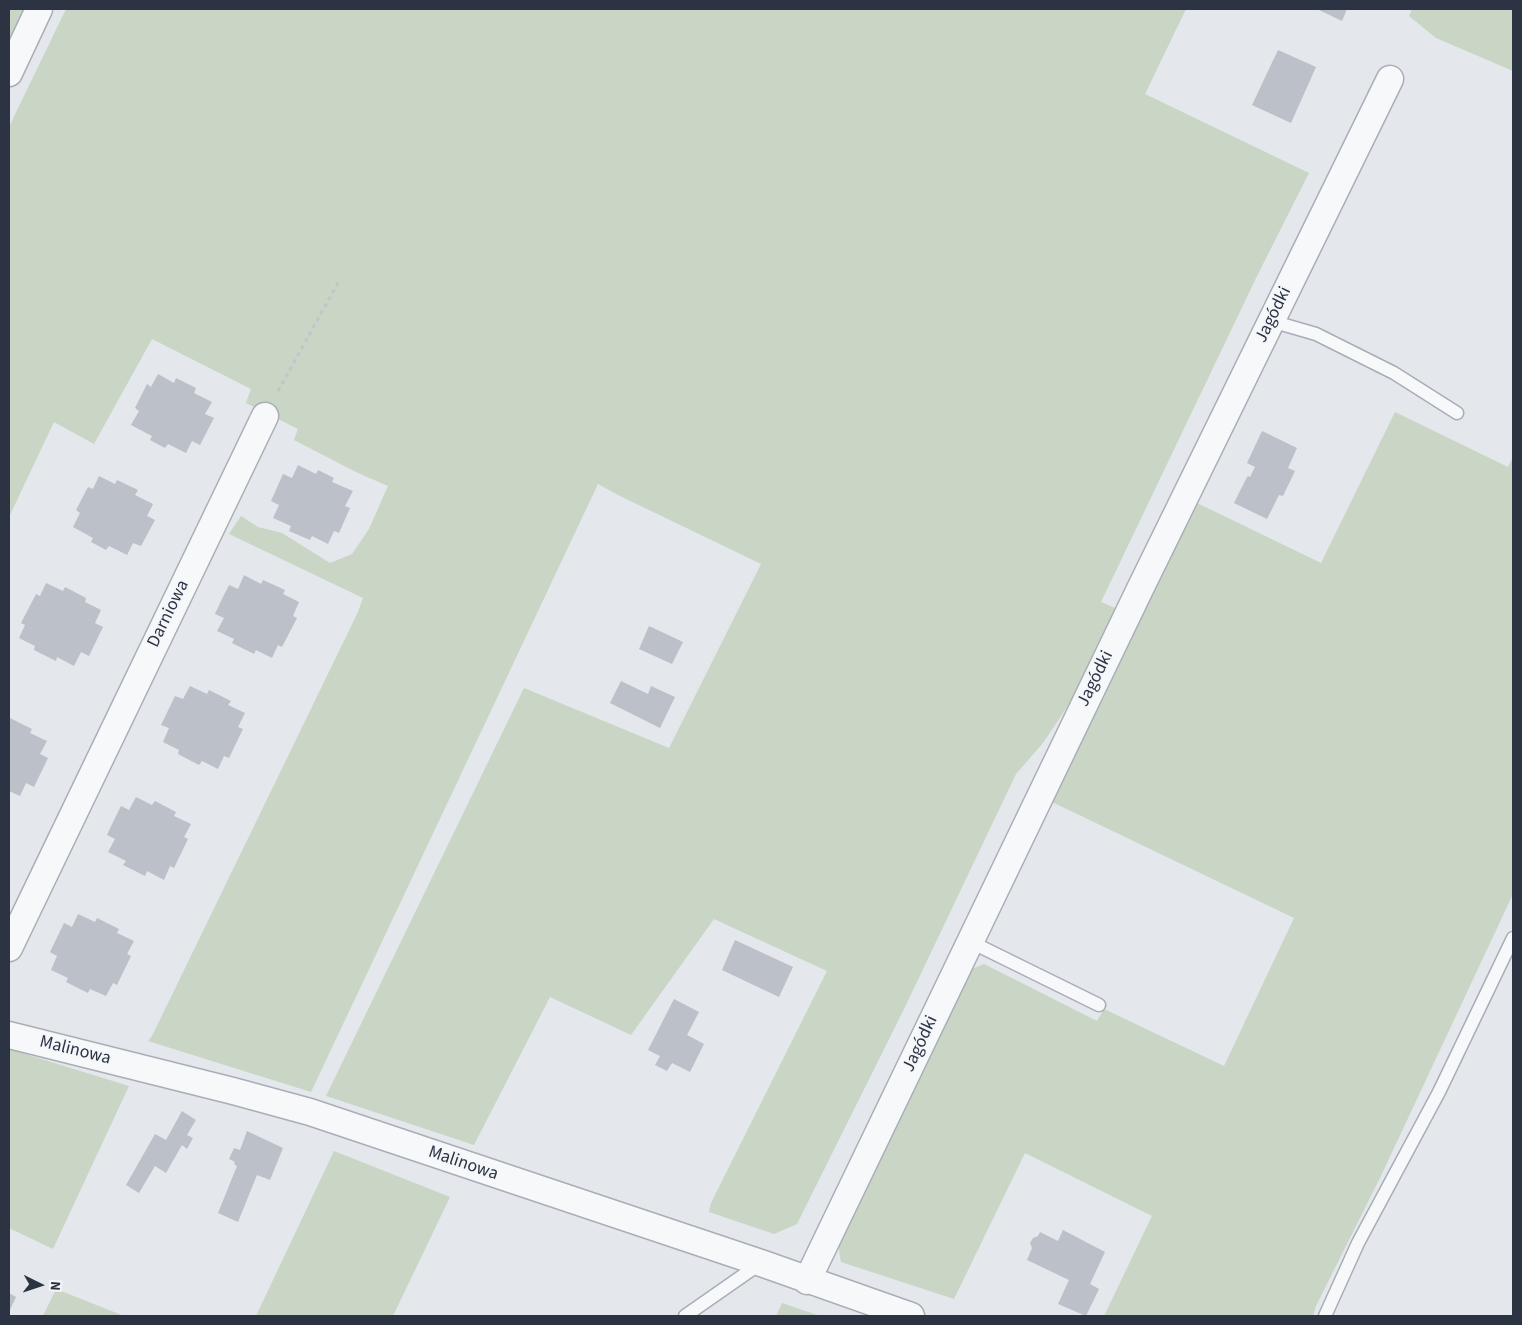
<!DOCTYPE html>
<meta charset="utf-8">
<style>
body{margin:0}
#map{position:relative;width:1522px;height:1325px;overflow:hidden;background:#e4e7eb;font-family:"Source Sans 3",sans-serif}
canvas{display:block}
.frame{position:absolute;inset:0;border:10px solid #2c3444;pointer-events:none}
.north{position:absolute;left:15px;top:1260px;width:50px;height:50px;-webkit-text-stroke:4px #f4f6f9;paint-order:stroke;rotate:94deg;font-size:14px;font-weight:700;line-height:20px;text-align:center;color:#2c3444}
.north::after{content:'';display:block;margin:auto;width:18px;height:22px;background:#2c3444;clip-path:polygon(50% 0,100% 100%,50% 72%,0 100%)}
</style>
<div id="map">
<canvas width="1522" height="1325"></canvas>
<div class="frame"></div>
<div class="north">N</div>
</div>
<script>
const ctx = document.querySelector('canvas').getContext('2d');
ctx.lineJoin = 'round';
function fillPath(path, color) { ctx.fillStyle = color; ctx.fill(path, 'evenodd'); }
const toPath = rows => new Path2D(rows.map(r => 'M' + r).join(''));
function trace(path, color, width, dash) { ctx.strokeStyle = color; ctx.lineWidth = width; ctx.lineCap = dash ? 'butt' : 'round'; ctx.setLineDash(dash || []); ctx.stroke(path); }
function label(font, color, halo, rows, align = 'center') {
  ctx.font = font + ' "Source Sans 3",sans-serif'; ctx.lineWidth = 4; ctx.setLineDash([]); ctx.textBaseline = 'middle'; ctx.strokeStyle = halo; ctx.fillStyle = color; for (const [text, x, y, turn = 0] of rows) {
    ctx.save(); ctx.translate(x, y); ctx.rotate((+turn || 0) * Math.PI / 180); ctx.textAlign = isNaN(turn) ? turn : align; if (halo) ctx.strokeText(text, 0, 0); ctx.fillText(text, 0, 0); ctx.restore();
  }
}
fillPath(toPath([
 [9,9,28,9,9,49],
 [66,9,1186,9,1145,94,1309,173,1257,276,1101,602,1120,610,1089,674,1043,743,1016,774,904,1009,797,1224,774,1234,709,1212,711,1203,827,971,714,919,631,1035,550,997,474,1145,326,1096,524,688,669,748,761,564,618,495,598,484,311,1092,148,1041,152,1036,358,612,363,598,229,534,241,516,258,527,282,533,330,563,352,554,369,529,388,486,356,472,294,440,298,429,246,403,251,389,152,339,94,444,54,422,9,517,9,127],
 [1412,9,1513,9,1513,71,1436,38,1409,16],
 [1395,412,1508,467,1513,457,1513,894,1380,1178,1316,1306,1313,1316,1104,1316,1152,1216,1025,1153,954,1299,841,1262,837,1239,967,971,984,964,1097,1021,1104,1009,1224,1066,1294,918,1050,801,1195,502,1321,563],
 [9,1049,129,1086,53,1249,9,1228],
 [334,1151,450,1197,393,1316,256,1316],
 [56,1289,124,1316,43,1316],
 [782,1303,820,1316,776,1316]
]), '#c9d5c5');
fillPath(toPath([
 [1317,9,1347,9,1342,21],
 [1278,50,1316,67,1291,123,1252,105],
 [158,374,174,383,176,378,196,388,194,393,212,402,205,414,214,418,200,445,192,441,186,453,168,444,165,448,150,440,152,436,131,425,139,411,135,408,147,384,151,387],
 [1262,431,1297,448,1288,468,1295,471,1283,496,1279,495,1267,519,1234,503,1246,479,1248,476,1250,477,1255,467,1247,463],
 [298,465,316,474,318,470,334,478,332,482,353,491,345,506,350,508,339,533,334,531,328,544,312,536,310,540,289,531,291,526,273,518,279,505,271,501,283,474,292,478],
 [99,476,115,484,117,480,138,490,135,495,153,504,147,516,155,520,141,546,133,543,127,555,109,546,106,550,91,542,93,538,73,527,80,513,76,510,88,487,93,489],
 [244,575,261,584,263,580,285,590,283,594,299,602,293,616,297,618,282,647,278,645,272,658,256,650,254,654,232,643,234,639,217,631,224,618,215,614,222,599,229,585,238,589],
 [46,583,63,591,65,587,86,598,85,602,101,610,95,623,103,627,89,656,81,652,74,666,57,657,56,661,34,650,35,646,19,638,25,625,21,623,36,594,40,596],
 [649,626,683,642,672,664,639,649],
 [621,681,648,694,651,686,675,697,660,728,610,703],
 [190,686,207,694,209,690,231,701,228,705,245,713,238,727,243,729,229,758,224,756,218,769,202,761,199,765,178,754,179,750,163,742,169,728,161,725,175,696,183,699],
 [10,718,32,729,30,733,47,741,40,754,48,758,34,787,26,783,20,796,9,791],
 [136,797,152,805,155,801,176,812,174,816,191,824,184,837,188,839,174,868,170,866,164,880,147,871,145,876,123,865,126,861,108,852,115,839,107,835,114,820,121,806,129,810],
 [78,914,95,922,97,918,119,929,117,933,134,941,127,954,131,956,117,985,113,983,106,996,90,989,88,993,66,982,68,978,51,970,57,956,50,952,64,923,72,927],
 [735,940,793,967,779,997,722,970],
 [674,999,699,1012,687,1035,704,1044,690,1072,672,1063,667,1071,655,1065,660,1056,648,1050],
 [182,1111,196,1120,187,1135,193,1138,187,1149,182,1145,166,1173,155,1166,139,1193,126,1185,155,1134,166,1140],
 [247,1131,283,1148,270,1180,257,1175,238,1222,218,1213,237,1166,234,1164,235,1162,229,1159,234,1148,240,1150],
 [1063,1230,1105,1252,1090,1284,1099,1289,1086,1316,1058,1304,1069,1280,1027,1260,1032,1248,1030,1243,1033,1238,1038,1236,1040,1232,1058,1241],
 [9,1293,16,1297,9,1312]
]), '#bbc0c9');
const lane = toPath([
 [1271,321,1316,334,1394,373,1457,413],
 [969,941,1099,1005],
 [685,1316,761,1263],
 [1325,1316,1358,1243,1439,1092,1513,938]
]);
const street = toPath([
 [9,73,39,9],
 [9,948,265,416],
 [9,1035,233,1091,310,1112,761,1263,911,1316],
 [807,1281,1140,589,1390,79]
]);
trace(lane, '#a9aeb6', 15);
trace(street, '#a9aeb6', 29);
trace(toPath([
 [278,391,338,283]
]), '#c2c5cb', 3, [4, 4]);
trace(lane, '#f7f8fa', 12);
trace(street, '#f7f8fa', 26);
label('18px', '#2c3444', '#f4f6f9', [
 ["Jagódki",1274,315,-64],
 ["Darniowa",169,614,-64],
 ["Jagódki",1096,679,-64],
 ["Jagódki",921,1044,-65],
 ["Malinowa",75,1051,14],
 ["Malinowa",463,1164,19]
]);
</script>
